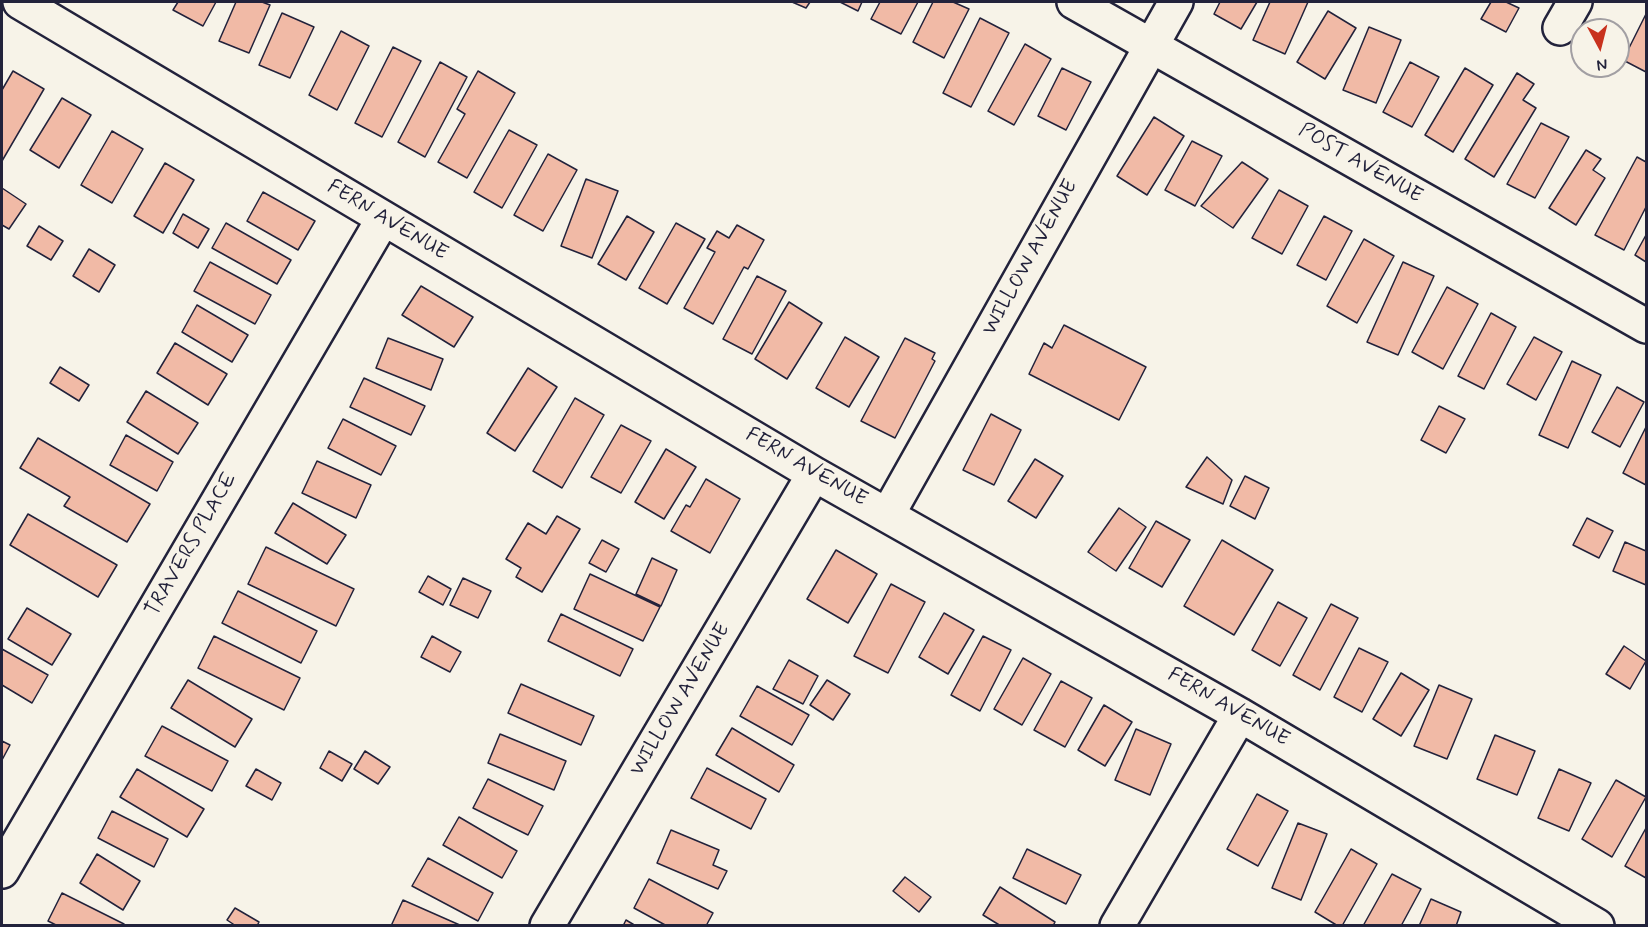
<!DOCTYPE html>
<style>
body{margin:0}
#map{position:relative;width:1648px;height:927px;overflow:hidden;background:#f7f3e8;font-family:Mynerve,sans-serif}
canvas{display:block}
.frame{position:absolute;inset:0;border:3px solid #22223b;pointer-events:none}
.north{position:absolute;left:1570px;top:18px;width:60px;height:60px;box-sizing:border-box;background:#f7f3e8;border:2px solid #a29fa3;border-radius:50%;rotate:173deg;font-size:16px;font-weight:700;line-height:24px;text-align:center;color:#22223b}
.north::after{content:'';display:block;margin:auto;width:21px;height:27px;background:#c8321e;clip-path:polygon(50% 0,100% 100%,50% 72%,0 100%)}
</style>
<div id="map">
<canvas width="1648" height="927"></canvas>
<div class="frame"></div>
<div class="north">N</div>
</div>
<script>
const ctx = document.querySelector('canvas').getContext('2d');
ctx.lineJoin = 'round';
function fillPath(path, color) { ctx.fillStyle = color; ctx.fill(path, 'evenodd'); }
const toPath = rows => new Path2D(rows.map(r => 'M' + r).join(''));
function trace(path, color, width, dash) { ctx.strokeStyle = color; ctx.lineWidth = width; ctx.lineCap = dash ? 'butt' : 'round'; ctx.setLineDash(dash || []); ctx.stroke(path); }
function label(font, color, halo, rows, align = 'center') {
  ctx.font = font + ' Mynerve,sans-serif'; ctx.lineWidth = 5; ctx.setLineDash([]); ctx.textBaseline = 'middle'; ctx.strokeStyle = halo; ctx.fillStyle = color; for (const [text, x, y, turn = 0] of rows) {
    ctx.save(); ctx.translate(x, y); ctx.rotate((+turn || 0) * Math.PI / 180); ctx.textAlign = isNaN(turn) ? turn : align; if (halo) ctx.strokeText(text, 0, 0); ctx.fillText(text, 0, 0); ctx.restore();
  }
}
const building = toPath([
 [178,2,216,2,203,26,173,10,178,2],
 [236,2,262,2,270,5,249,53,219,41,236,2],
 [792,2,810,2,806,8,792,2],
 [840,2,862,2,858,11,840,2],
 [880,2,918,2,901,34,871,19,880,2],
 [933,2,953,2,969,9,944,58,913,42,933,2],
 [1220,2,1257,2,1241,29,1214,14,1220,2],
 [1270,2,1308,2,1285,54,1253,40,1270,2],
 [1491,2,1506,2,1519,8,1506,32,1481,19,1491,2],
 [1328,11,1356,28,1325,79,1297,62,1328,11],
 [282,13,314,27,290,78,259,65,282,13],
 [1646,14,1646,72,1623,60,1646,14],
 [980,18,1009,33,971,107,943,93,980,18],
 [1369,27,1401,40,1376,103,1343,90,1369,27],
 [341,31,369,46,337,110,309,95,341,31],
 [1025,44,1051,59,1014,125,988,111,1025,44],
 [393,47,421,61,382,137,355,123,393,47],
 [440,62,467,77,425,157,398,142,440,62],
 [1410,62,1439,77,1412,127,1383,112,1410,62],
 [1062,68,1091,82,1066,130,1038,116,1062,68],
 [1465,68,1493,85,1453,152,1425,135,1465,68],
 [13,71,44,89,2,161,2,90,13,71],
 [478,71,515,93,467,178,438,162,465,114,457,109,478,71],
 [1517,73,1534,84,1523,100,1536,108,1494,177,1465,159,1517,73],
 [62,98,91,115,59,168,30,150,62,98],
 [1154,117,1184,136,1147,195,1117,176,1154,117],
 [1541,123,1569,137,1535,198,1507,184,1541,123],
 [509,130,537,145,502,208,474,192,509,130],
 [112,131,143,149,112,203,81,185,112,131],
 [1192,141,1222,156,1195,206,1165,190,1192,141],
 [1586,150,1601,159,1593,170,1605,178,1576,225,1549,208,1586,150],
 [548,154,577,170,543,231,514,215,548,154],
 [1637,157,1646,162,1646,207,1624,250,1595,235,1637,157],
 [1242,162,1268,179,1233,228,1201,206,1242,162],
 [165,163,194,180,163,233,134,216,165,163],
 [586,179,618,191,592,258,561,246,586,179],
 [2,188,26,204,9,229,2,225,2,188],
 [1279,190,1308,206,1282,254,1252,238,1279,190],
 [263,192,315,221,298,250,247,221,263,192],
 [183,214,209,229,198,248,173,233,183,214],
 [627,216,654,232,626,280,598,264,627,216],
 [1324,216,1352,231,1326,280,1297,265,1324,216],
 [226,223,291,260,277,284,212,248,226,223],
 [676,223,705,239,667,304,639,288,676,223],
 [737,225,764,240,748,269,744,267,713,324,684,308,715,252,707,248,717,231,729,238,737,225],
 [39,226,63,241,51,260,27,246,39,226],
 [1646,235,1646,262,1635,255,1646,235],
 [1364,239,1394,256,1357,323,1327,306,1364,239],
 [89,249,115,265,99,292,73,276,89,249],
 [210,262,271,295,255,324,194,291,210,262],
 [1403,262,1434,276,1398,355,1367,342,1403,262],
 [757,276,786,291,752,354,723,339,757,276],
 [421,286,473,317,454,347,402,315,421,286],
 [1447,287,1478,304,1443,369,1412,352,1447,287],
 [789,302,822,323,787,379,755,359,789,302],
 [197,305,248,335,232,362,182,332,197,305],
 [1491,313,1516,327,1484,389,1458,376,1491,313],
 [1064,325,1146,367,1119,420,1029,374,1044,343,1052,348,1064,325],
 [845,337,879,357,849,407,816,388,845,337],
 [1534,337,1562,352,1536,400,1507,384,1534,337],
 [388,338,443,359,431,390,376,368,388,338],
 [905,338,935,353,932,359,935,361,895,438,861,421,905,338],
 [175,343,227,374,208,405,157,373,175,343],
 [1572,361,1601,375,1568,448,1539,435,1572,361],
 [60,367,89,385,79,401,50,383,60,367],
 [528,368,557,387,515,451,487,433,528,368],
 [364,378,425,406,411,435,350,407,364,378],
 [1617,387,1644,402,1620,447,1592,432,1617,387],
 [146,391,198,423,178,454,127,422,146,391],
 [575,398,604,415,562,488,533,471,575,398],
 [1439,406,1465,419,1446,453,1421,440,1439,406],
 [991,414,1021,430,994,485,963,470,991,414],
 [343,419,396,446,381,475,328,448,343,419],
 [621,425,651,441,621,493,591,477,621,425],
 [1646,427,1646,485,1623,473,1646,427],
 [126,435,173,462,157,491,110,465,126,435],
 [38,438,150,504,127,542,64,506,70,497,20,468,38,438],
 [666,449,696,467,664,519,635,502,666,449],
 [1207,457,1232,480,1223,504,1186,487,1207,457],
 [1035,459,1063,476,1036,518,1008,501,1035,459],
 [317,461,371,485,356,518,302,493,317,461],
 [1245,476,1269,488,1255,519,1230,506,1245,476],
 [706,479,740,499,710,553,671,531,686,505,690,507,706,479],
 [293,503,346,535,327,564,275,533,293,503],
 [1119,508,1146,527,1116,571,1088,552,1119,508],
 [28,514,117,565,98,597,10,545,28,514],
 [557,516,580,529,542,592,516,577,521,568,506,559,528,523,546,534,557,516],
 [1587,518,1613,531,1599,558,1573,545,1587,518],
 [1156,521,1190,540,1162,587,1129,568,1156,521],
 [602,540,619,549,606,572,589,563,602,540],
 [1222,540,1273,570,1234,635,1184,606,1222,540],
 [1625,542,1646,551,1646,585,1613,571,1625,542],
 [266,547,354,589,336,626,248,584,266,547],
 [836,550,877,574,848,623,807,599,836,550],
 [652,558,677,570,661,606,636,594,652,558],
 [590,574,660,607,643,641,574,609,590,574],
 [428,576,451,589,443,605,419,592,428,576],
 [463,578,491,591,478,618,450,605,463,578],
 [891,584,925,602,888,673,854,656,891,584],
 [238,591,317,631,301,663,222,623,238,591],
 [1278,602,1307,618,1280,666,1252,650,1278,602],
 [1331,604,1358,618,1320,690,1293,675,1331,604],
 [27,608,71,634,52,665,8,639,27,608],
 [944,613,974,630,948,674,919,657,944,613],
 [561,614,633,649,620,676,548,641,561,614],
 [214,636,300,678,284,710,198,668,214,636],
 [432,636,461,652,450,672,421,657,432,636],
 [983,636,1011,650,980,711,951,695,983,636],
 [1624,646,1646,661,1630,689,1606,674,1624,646],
 [1359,648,1388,662,1362,712,1334,697,1359,648],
 [2,649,48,675,32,703,2,685,2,649],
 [1023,658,1051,674,1022,725,994,709,1023,658],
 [789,660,818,676,803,704,773,689,789,660],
 [1401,673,1429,690,1401,736,1373,719,1401,673],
 [188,680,252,719,235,747,171,708,188,680],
 [827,680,850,694,833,720,810,705,827,680],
 [1061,681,1092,698,1065,747,1034,730,1061,681],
 [521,684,594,716,581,745,508,713,521,684],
 [1439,685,1472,699,1447,759,1414,746,1439,685],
 [757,686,809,715,792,745,740,716,757,686],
 [1104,705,1132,722,1105,766,1078,750,1104,705],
 [162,726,228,761,212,791,145,756,162,726],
 [732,728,794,765,779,792,716,755,732,728],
 [1136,729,1171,744,1150,795,1115,780,1136,729],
 [500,734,566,761,554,790,488,763,500,734],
 [1495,735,1535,751,1517,795,1477,779,1495,735],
 [2,741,10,745,2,760,2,741],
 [329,751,352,764,342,781,320,768,329,751],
 [365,751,390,767,378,784,354,769,365,751],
 [707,768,766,799,751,829,691,798,707,768],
 [137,769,204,809,187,837,120,797,137,769],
 [256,769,281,783,272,800,246,786,256,769],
 [1559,769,1591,783,1569,831,1538,818,1559,769],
 [488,779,543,806,528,835,473,808,488,779],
 [1616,780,1646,797,1612,857,1582,839,1616,780],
 [1257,794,1288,811,1258,866,1227,849,1257,794],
 [112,811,168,839,154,867,98,838,112,811],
 [459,817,517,851,502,878,443,845,459,817],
 [1298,823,1327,834,1301,900,1272,888,1298,823],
 [1646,828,1646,878,1625,866,1646,828],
 [671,830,719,850,713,865,727,871,718,889,657,863,671,830],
 [1027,849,1081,875,1066,904,1013,878,1027,849],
 [1351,849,1377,864,1342,926,1338,926,1315,912,1351,849],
 [97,854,140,881,123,910,80,883,97,854],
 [428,858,493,893,478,921,412,886,428,858],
 [1392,874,1421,889,1401,926,1363,926,1392,874],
 [905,877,931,897,919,912,893,891,905,877],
 [649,879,713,913,706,926,667,926,634,908,649,879],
 [1000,887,1055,922,1053,926,1001,926,983,915,1000,887],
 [62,893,124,924,124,926,58,926,48,921,62,893],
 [1431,899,1461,912,1456,926,1419,926,1431,899],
 [403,900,462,926,391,926,403,900],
 [235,908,259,922,257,926,236,926,227,920,235,908],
 [626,920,636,926,623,926,626,920]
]);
fillPath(building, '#f1baa6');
trace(building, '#22223b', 1.5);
const minor = toPath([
 [20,2,814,474,1240,715,1597,926],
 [1074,2,1646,326],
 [1560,28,1575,2],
 [888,514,1176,2],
 [2,871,383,219],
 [547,926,814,474],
 [1117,926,1240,715]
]);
trace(minor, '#22223b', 38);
trace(minor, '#f7f3e8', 33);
label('21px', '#22223b', '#f7f3e8', [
 ["POST AVENUE",1360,164,30],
 ["FERN AVENUE",387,221,31],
 ["WILLOW AVENUE",1031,258,-61],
 ["FERN AVENUE",806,468,30],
 ["TRAVERS PLACE",192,545,-60],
 ["WILLOW AVENUE",681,700,-59],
 ["FERN AVENUE",1228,708,30]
]);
</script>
